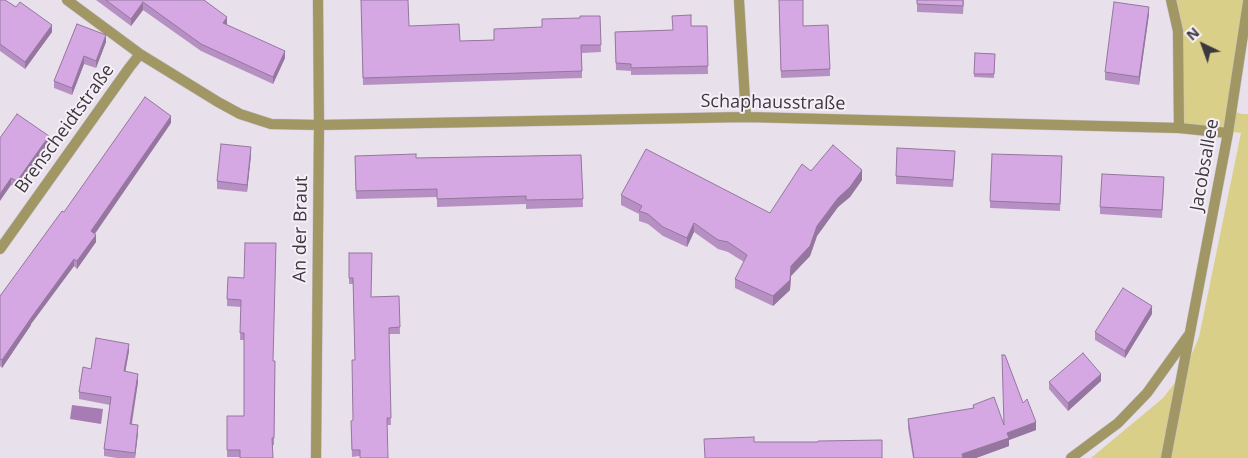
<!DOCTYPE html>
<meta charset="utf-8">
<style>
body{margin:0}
#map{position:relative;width:1248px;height:458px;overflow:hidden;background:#e8e1eb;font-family:"Open Sans",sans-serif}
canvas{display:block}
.north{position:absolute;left:1178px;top:20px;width:50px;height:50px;-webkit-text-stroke:4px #f6eff8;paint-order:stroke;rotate:318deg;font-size:14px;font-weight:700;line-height:20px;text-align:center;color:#3c393d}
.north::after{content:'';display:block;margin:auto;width:18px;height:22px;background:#3c393d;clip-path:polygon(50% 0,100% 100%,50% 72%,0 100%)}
</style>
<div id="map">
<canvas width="1248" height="458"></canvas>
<div class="north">N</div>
</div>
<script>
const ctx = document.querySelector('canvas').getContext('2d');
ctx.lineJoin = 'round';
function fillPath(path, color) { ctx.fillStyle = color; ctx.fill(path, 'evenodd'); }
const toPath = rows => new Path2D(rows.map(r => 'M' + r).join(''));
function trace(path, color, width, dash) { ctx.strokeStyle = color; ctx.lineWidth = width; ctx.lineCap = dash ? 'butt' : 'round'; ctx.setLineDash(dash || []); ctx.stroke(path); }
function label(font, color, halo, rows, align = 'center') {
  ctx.font = font + ' "Open Sans",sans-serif'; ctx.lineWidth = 4; ctx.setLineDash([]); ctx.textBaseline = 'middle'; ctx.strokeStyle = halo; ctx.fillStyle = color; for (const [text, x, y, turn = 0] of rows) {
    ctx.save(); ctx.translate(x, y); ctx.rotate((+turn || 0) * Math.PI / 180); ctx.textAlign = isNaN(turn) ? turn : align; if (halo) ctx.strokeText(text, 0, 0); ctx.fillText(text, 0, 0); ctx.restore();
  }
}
fillPath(toPath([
 [1174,0,1246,0,1230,110,1242,114,1248,114,1248,458,1091,458,1163,398,1185,370,1199,337,1241,133,1182,126]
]), '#dacf89');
fillPath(toPath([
 [72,405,103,409,101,424,70,419]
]), '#a77cb4');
const street = toPath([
 [67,0,140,54,218,102,240,114,271,124,319,125,746,117,1179,128,1228,133],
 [739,0,746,117],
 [1171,0,1178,31,1179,128],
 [0,249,129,68,140,54],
 [316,458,319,125,318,0],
 [1071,458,1118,423,1147,393,1188,336],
 [1166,458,1228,133,1248,2]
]);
trace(street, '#c6bfc8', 11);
trace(street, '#a09765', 10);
fillPath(toPath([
 [0,0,16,7,52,32,25,69,0,51],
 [96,0,204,0,227,24,227,25,285,58,273,84,201,51,143,10,131,26],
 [361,0,409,26,460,41,494,40,542,27,580,18,600,16,601,52,582,53,582,78,363,85],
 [779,0,803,26,830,69,830,76,781,78],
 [917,0,964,0,963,14,917,12],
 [1149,14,1139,85,1105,80,1105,72],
 [77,24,106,42,96,68,84,64,72,95,54,88,54,81],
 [691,26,707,26,708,74,631,75,631,71,616,70,615,32,672,30],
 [975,53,995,54,994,78,974,77],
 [171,123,95,234,96,242,77,269,74,266,31,324,31,325,2,368,0,366,0,296,64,212],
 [0,138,49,144,17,189,11,185],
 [251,155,247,192,217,189,217,181],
 [581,155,583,207,526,209,526,204,437,207,437,197,356,199,355,156,416,158],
 [1062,156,1060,211,990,208,990,201],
 [955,159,953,187,896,184,896,176],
 [811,171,862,180,850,197,838,207,817,236,810,256,791,276,790,290,773,306,735,288,735,279,744,262,728,252,718,249,694,232,687,247,663,236,648,224,639,221,639,214,621,205,621,195,770,213],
 [1164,184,1162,218,1100,214,1100,207],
 [349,253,371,297,399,296,400,334,389,334,391,425,387,425,360,456,352,457,351,427,353,420,355,360,353,284,349,284],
 [244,278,273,361,275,361,274,445,240,457,227,457,227,416,244,416,244,340,240,340,241,307,227,306,227,299],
 [1152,314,1125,358,1095,340,1095,332],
 [129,351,125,372,138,382,132,424,138,433,135,458,117,458,104,456,104,449,110,405,79,399,79,392,91,369],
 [1101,381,1068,411,1049,389,1049,382],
 [1023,403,1036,430,1009,440,1009,446,976,458,913,458,908,428,908,419,973,409,973,405,1004,424]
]), '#b790c3');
fillPath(toPath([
 [143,2,143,10,131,26,131,19],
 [1149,7,1149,14,1139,85,1139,77],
 [227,17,227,24,223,30,223,23],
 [52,25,52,32,25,69,25,62],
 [106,35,106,42,96,68,96,61],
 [285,51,285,58,273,84,273,77],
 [84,56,84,64,72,95,72,88],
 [171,116,171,123,91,239,91,231],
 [49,136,49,144,17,189,17,181],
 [251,147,251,155,247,192,247,185],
 [862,170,862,180,850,197,838,207,817,236,810,256,791,276,790,290,773,306,773,296,817,226,838,198],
 [11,178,11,185,0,201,0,194],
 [694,223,694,232,687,247,687,238],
 [96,235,96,242,77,269,77,261],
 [74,259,74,266,31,324,31,325,2,368,2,360,31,318],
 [1152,306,1152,314,1125,358,1125,351],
 [129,344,129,351,124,379,124,371],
 [138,374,138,382,130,431,130,424],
 [1101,374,1101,381,1068,411,1068,403],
 [1036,422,1036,430,1009,440,1009,446,976,458,962,458,962,454,1007,433],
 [138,425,138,433,135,458,135,453]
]), '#95769f');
const building = toPath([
 [0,0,5,0,16,7,20,2,52,25,25,62,0,44,0,0],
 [106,0,204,0,227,17,223,23,285,51,273,77,201,44,143,2,131,19,106,0],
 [361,0,408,0,409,26,459,24,460,41,494,40,494,29,542,27,542,19,580,18,580,16,600,16,601,45,581,45,582,71,363,78,361,0],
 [779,0,803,0,803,26,828,25,830,69,781,71,779,0],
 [917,0,963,0,963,6,917,4,917,0],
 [1114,2,1149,7,1139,77,1105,72,1114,2],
 [691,15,691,26,707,26,708,66,631,68,631,64,616,63,615,32,673,30,672,16,691,15],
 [77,24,106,35,96,61,84,56,72,88,54,81,77,24],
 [975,53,995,54,994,74,974,74,975,53],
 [145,97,171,116,91,231,96,235,77,261,74,259,31,318,2,360,0,359,0,296,62,211,64,212,145,97],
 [17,114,49,136,17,181,11,178,0,194,0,138,17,114],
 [221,144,251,147,247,185,217,181,221,144],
 [833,145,862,170,850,187,838,198,817,226,810,246,791,266,790,280,773,296,735,279,747,255,728,242,718,240,694,223,687,238,663,227,648,214,639,211,642,206,621,195,646,149,770,213,802,164,811,171,833,145],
 [897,148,955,151,953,180,896,176,897,148],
 [416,154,416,158,581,155,583,199,526,200,526,196,437,199,437,189,356,191,355,156,416,154],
 [992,154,1062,156,1060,204,990,201,992,154],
 [1102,174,1164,177,1162,210,1100,207,1102,174],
 [245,243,276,243,273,361,275,361,274,438,272,438,273,458,240,458,240,450,227,450,227,416,244,416,244,333,240,333,241,300,227,299,228,277,244,278,245,243],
 [349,253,372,253,371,297,399,296,400,327,389,328,391,418,387,418,388,458,360,458,360,450,352,450,351,421,353,420,352,360,355,360,353,278,349,278,349,253],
 [1123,288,1152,306,1125,351,1095,332,1123,288],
 [96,338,129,344,124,371,138,374,130,424,138,425,135,453,104,449,111,397,79,392,83,367,91,369,96,338],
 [1083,353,1101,374,1068,403,1049,382,1083,353],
 [1002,355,1005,355,1023,403,1027,399,1036,422,1007,433,1009,438,962,454,963,458,914,458,908,419,974,408,973,405,994,397,1004,425,1002,355],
 [754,437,754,442,818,442,818,441,882,440,882,458,705,458,704,439,754,437]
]);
fillPath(building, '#d5a8e3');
trace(building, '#95769f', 1);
label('18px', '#3c393d', '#f6eff8', [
 ["Schaphausstraße",773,103,1],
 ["Brenscheidtstraße",65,129,-54],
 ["Jacobsallee",1205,165,-80],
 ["An der Braut",301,229,-89]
]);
</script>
